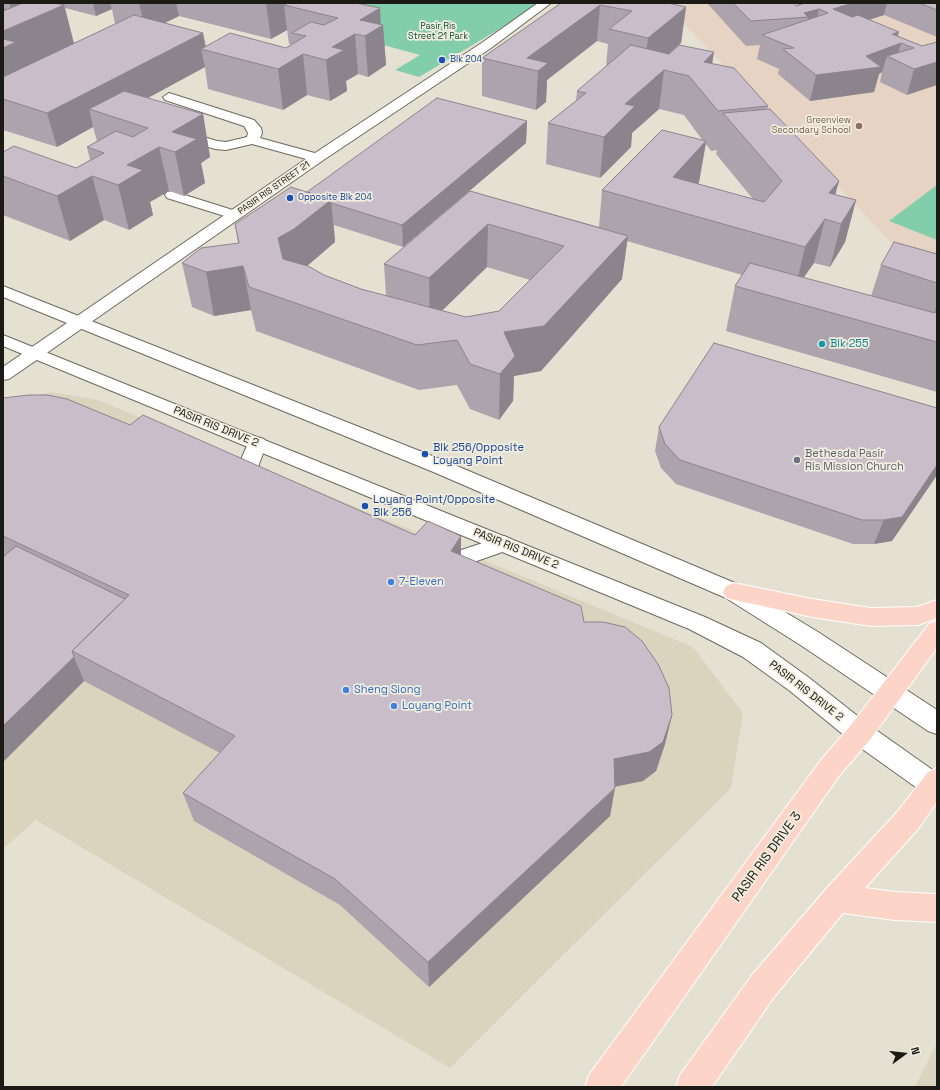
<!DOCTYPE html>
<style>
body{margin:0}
#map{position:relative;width:940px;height:1090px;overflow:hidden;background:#e5e1d2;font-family:"Space Grotesk",sans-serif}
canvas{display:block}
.frame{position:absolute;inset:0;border:4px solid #1b1a15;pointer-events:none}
.north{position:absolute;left:884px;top:1034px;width:40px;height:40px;-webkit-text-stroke:3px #f2eedf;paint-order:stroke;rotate:75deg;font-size:11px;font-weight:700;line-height:16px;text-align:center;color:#1b1a15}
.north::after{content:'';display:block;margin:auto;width:14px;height:18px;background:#1b1a15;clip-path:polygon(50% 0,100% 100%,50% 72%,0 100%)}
</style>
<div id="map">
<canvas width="940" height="1090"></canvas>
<div class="frame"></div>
<div class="north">N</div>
</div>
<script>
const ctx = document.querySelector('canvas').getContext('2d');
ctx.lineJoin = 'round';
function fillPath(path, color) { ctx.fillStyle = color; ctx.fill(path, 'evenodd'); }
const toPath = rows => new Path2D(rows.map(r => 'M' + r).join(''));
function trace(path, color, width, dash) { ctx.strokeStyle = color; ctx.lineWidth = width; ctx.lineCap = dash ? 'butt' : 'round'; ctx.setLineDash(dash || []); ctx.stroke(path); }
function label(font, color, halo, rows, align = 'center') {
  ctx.font = font + ' "Space Grotesk",sans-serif'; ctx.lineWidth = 3.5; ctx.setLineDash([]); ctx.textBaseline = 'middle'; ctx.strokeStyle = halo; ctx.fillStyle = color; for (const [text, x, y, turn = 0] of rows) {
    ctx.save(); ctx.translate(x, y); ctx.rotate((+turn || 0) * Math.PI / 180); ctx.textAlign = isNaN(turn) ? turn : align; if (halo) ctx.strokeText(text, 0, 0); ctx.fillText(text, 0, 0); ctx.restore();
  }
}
fillPath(toPath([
 [51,392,98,400,693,647,743,713,731,788,450,1068,36,820,3,849,3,404],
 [937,1044,937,1087,915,1087,936,1045]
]), '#dad4bf');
fillPath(toPath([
 [665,3,937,3,937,264,898,250]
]), '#e6d3c3');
fillPath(toPath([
 [254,3,543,3,419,77,395,70,420,55,270,14],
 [937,185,937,240,889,221]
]), '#82cdaa');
const service = toPath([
 [169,93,254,120,261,128,262,133,260,138,322,155,324,158,322,161,317,162,252,144,226,150,215,149,176,137,174,134,176,131,181,130,217,141,226,142,247,137,248,133,244,126,165,100,163,97,169,93],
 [172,191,239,212,241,215,239,218,234,219,167,198,165,195,167,192,172,191],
 [35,348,41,349,44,353,41,357,9,379,3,380,3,367,29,349,35,348],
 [257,437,264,439,267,443,259,464,255,488,252,493,245,495,238,493,235,488,239,464,250,439,257,437],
 [504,536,511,539,514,544,511,549,451,570,443,568,440,562,443,556,504,536]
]);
const minor = toPath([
 [538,3,551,3,491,48,322,161,41,357,35,358,29,357,26,353,29,349,312,155,483,42,538,3]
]);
const tertiary = toPath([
 [3,286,445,461,742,586,818,632,937,710,937,734,928,731,802,646,726,598,431,471,3,297,3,286],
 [3,335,705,617,761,643,808,677,869,725,937,773,937,795,933,797,924,793,851,741,790,691,743,657,689,629,3,346,3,335]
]);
const primary = toPath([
 [734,583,812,599,871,608,917,607,937,600,937,618,918,625,871,626,812,617,726,598,723,592,726,586,734,583],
 [937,621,937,648,869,741,839,776,621,1087,585,1087,589,1075,821,760,851,725,929,624,937,621],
 [937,768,937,802,918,829,865,888,895,892,937,894,937,922,895,920,843,913,774,997,712,1087,676,1087,680,1075,752,975,827,888,898,811,928,772,937,768]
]);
trace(service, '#6c695c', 2);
trace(minor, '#6c695c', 2);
trace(tertiary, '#6c695c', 2);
trace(primary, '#fff', 2);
fillPath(service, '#fff');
fillPath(minor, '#fff');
fillPath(tertiary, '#fff');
fillPath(primary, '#fdd5c8');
fillPath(toPath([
 [3,3,356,3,381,25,383,25,386,65,368,77,358,74,346,81,347,91,330,101,307,95,283,110,208,89,205,67,147,98,203,114,210,157,201,163,205,183,184,196,169,191,150,202,153,215,129,230,104,220,70,241,3,215,3,152,76,168,90,160,87,147,97,141,93,127,57,147,3,130],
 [65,8,96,16,112,9,115,24,74,43],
 [179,16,271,39,287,30,289,44,291,44,286,48,206,46,203,33,165,23],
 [561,3,686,7,681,43,669,53,712,64,768,106,767,109,839,181,835,195,856,200,845,242,830,267,814,263,803,278,871,296,881,265,937,254,937,392,726,331,735,286,742,275,627,241,622,279,541,371,514,376,513,401,499,420,470,409,457,385,419,390,256,331,251,310,214,316,192,307,182,263,238,243,235,224,307,192,527,121,526,143,403,247,334,225,335,242,307,266,324,275,361,289,386,296,384,264,470,191,599,227,602,190,703,141,684,115,659,109,632,133,631,147,600,178,546,164,548,123,576,101,577,91,606,67,608,44,597,41,547,80,546,102,536,110,482,96,482,58],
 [706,144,711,151,717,150,716,154,753,199,698,184,699,182],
 [487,267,530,280,499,311,466,317,442,311],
 [707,3,793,3,796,6,797,5,798,3,937,3,937,37,884,15,869,20,898,36,922,46,907,95,880,82,882,72,879,74,874,92,810,101,778,74,779,69,757,59,760,45,746,46],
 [3,398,130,425,461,556,584,622,672,715,665,744,656,771,643,781,615,786,610,816,429,987,340,905,194,821,183,793,220,753,84,681,3,762],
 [937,408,937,475,892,541,874,544,853,544,676,484,661,468,655,451,659,427]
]), '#aca3ad');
fillPath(toPath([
 [3,3,11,28,64,5,74,44,3,94],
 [9,3,25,3,11,10],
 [93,3,110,3,112,9,96,16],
 [139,3,176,3,179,16,146,32],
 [266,3,294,3,284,5,287,30,271,39],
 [853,3,887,3,884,15,827,33,833,9],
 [600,5,597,41,547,80,546,102,536,110,538,71,527,58],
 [686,7,681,43,644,76,648,38],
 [380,8,381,27,383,25,386,65,368,77,365,36,360,20],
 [819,9,814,33,804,36,808,17,804,13],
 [899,32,895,45,901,43,896,61,887,56,882,72,879,74,874,92,810,101,816,75,866,56,892,34],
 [203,33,206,50,201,49,205,67,113,117,89,109,93,127,57,147,47,113],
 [355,34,358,74,346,81,347,91,330,101,326,60,332,47],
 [714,52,708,91,704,62],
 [303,54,307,95,283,110,278,69],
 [937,62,937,85,907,95,914,69],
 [664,70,659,109,632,133,631,147,600,178,604,137,625,104],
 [203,114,210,157,201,163,205,183,184,196,175,152,172,132],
 [527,121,526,143,403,247,402,225],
 [706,141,699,182,675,210,673,177],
 [159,147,169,191,150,202,153,215,129,230,118,185,127,165],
 [92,176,104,220,70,241,57,196],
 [839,181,828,220,825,219,814,263,795,290,805,247,829,193],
 [331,200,335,242,300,272,284,282,278,238],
 [856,200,845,242,830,267,841,224],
 [488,224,487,267,430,322,429,278],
 [628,236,622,279,541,371,514,376,513,401,499,420,500,374,504,332],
 [243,266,251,310,214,316,206,272],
 [937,465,937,475,892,541,874,544,884,520],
 [461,536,461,567,451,551],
 [74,657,84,681,3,762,3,726],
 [672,715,665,744,656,771,643,781,609,788,614,759],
 [615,788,610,816,429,987,428,962]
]), '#8c848d');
const building = toPath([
 [23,3,55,3,64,5,3,31,3,11,23,3],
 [288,3,356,3,380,8,360,20,383,25,365,36,355,34,332,47,344,50,326,60,303,54,278,69,201,49,230,33,286,48,306,36,292,33,311,22,324,25,338,18,284,5,288,3],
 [561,3,668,3,686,7,648,38,609,29,632,11,600,5,527,58,548,63,538,71,482,58,561,3],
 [733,3,793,3,796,6,805,3,853,3,833,9,852,17,858,15,899,32,892,34,922,46,937,42,937,62,914,69,887,56,914,48,901,43,866,56,881,67,816,75,783,49,794,48,762,35,828,13,819,9,804,13,808,17,751,21,733,3],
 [919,3,937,3,937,10,919,3],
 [134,15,203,33,47,113,3,99,3,77,134,15],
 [3,39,16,42,3,48,3,39],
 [631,45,669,54,679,45,714,52,704,62,734,68,768,106,718,111,689,76,664,70,625,104,635,106,604,137,548,123,586,93,577,91,631,45],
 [124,91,203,114,172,132,197,139,175,152,159,147,127,165,143,170,118,185,92,176,57,196,3,176,3,152,14,146,76,168,104,153,87,147,116,131,133,137,148,128,89,109,124,91],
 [437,98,527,121,402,225,331,203,331,200,307,192,437,98],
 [770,109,839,181,829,193,856,200,841,224,825,219,805,247,602,190,662,130,706,141,673,177,764,202,782,181,723,113,770,109],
 [291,187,331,200,294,229,278,238,283,259,308,266,324,275,361,289,466,317,499,311,564,246,488,224,429,278,384,264,470,191,628,236,544,326,504,332,515,356,500,374,470,364,457,340,417,345,249,287,243,266,206,272,182,263,201,248,239,243,235,224,291,187],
 [894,242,937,254,937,283,881,265,894,242],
 [750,263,935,313,937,306,937,342,735,286,750,263],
 [714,343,937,408,937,465,902,517,884,520,862,520,680,460,665,444,659,427,714,343],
 [29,395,47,395,67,399,130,425,143,415,415,535,428,521,461,536,451,551,581,606,584,622,603,622,625,627,642,641,658,664,669,688,672,715,663,742,649,752,614,759,615,788,428,962,335,879,183,793,235,736,72,651,129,595,3,536,3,398,29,395],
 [16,546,125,599,72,651,74,657,3,726,3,557,16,546]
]);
fillPath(building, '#c8bdc9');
trace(building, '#8c848d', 1);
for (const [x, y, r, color] of [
 [442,60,4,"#1a4fb4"],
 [859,126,4,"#8d6e63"],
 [290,198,4,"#1a4fb4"],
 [822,344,4,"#0f9aa8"],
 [425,454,4,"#1a4fb4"],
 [797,460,4,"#6b7280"],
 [365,506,4,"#1a4fb4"],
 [391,582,4,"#3f7fe0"],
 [346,690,4,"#3f7fe0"],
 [394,706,4,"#3f7fe0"]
]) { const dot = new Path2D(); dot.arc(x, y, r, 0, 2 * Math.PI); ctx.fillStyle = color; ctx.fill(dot); trace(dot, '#f2eedf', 1.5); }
label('9px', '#0c4c35', '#f2eedf', [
 ["Pasir Ris",438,27],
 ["Street 21 Park",438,37]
]);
label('9px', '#164399', '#f2eedf', [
 ["Blk 204",450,60],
 ["Opposite Blk 204",298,198]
], 'left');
label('9px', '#785e54', '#f2eedf', [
 ["Greenview",851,121],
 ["Secondary School",851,131]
], 'right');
label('9px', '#1b1a15', '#f2eedf', [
 ["PASIR RIS STREET 21",274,188,-35]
]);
label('11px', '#0d838f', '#f2eedf', [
 ["Blk 255",830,344]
], 'left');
label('11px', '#1b1a15', '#f2eedf', [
 ["PASIR RIS DRIVE 2",216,427,22],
 ["PASIR RIS DRIVE 2",516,549,22],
 ["PASIR RIS DRIVE 2",806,691,38]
]);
label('11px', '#164399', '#f2eedf', [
 ["Blk 256/Opposite",433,448],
 ["Loyang Point",433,461],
 ["Loyang Point/Opposite",373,500],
 ["Blk 256",373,513]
], 'left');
label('11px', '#5b616d', '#f2eedf', [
 ["Bethesda Pasir",805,454],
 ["Ris Mission Church",805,467]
], 'left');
label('11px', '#366cbe', '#f2eedf', [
 ["7-Eleven",399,582],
 ["Sheng Siong",354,690],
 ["Loyang Point",402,706]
], 'left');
label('13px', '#1b1a15', '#f2eedf', [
 ["PASIR RIS DRIVE 3",767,857,-54]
]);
</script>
